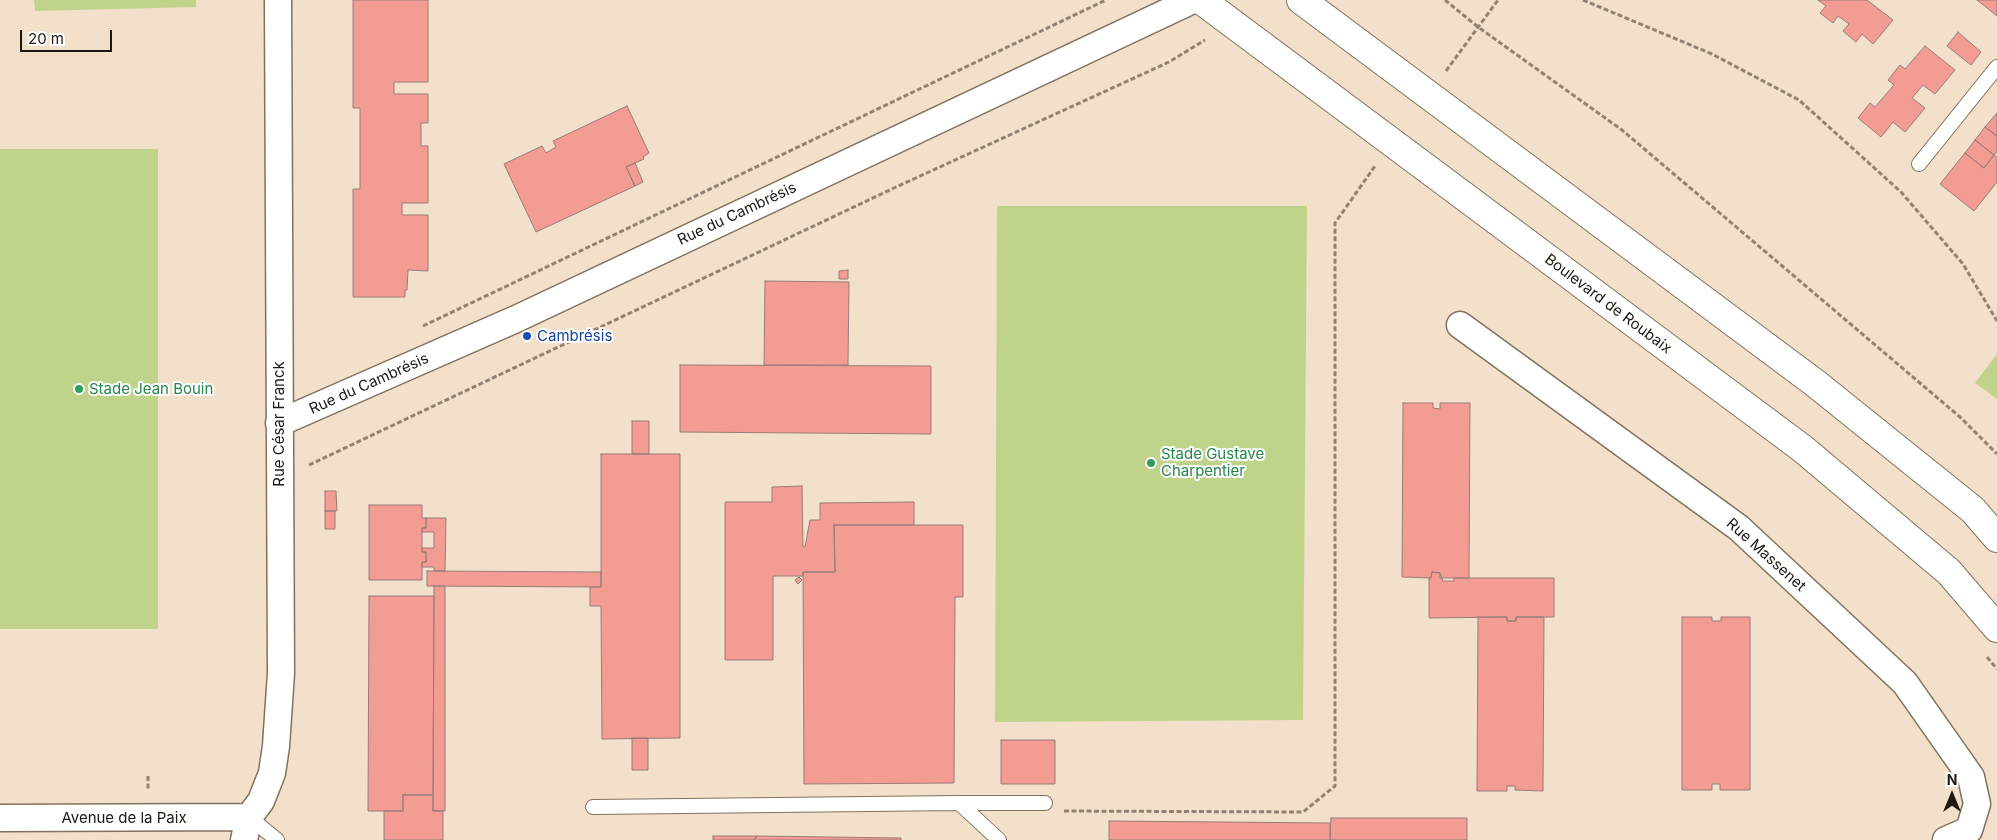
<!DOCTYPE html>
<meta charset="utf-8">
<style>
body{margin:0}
#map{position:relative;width:1997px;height:840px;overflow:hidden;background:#f3e0ca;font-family:Inter,sans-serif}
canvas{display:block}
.north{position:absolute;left:1927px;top:770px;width:50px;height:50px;-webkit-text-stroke:4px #fff;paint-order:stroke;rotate:0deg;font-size:14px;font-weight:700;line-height:20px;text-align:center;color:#1f1810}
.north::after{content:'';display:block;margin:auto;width:18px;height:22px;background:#1f1810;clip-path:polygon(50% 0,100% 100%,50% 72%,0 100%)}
.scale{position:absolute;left:20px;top:30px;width:92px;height:22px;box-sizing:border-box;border:2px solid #1f1810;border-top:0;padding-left:6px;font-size:15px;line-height:18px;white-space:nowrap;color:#1f1810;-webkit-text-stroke:4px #fff;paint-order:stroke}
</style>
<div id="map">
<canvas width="1997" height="840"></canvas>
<div class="north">N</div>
<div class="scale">20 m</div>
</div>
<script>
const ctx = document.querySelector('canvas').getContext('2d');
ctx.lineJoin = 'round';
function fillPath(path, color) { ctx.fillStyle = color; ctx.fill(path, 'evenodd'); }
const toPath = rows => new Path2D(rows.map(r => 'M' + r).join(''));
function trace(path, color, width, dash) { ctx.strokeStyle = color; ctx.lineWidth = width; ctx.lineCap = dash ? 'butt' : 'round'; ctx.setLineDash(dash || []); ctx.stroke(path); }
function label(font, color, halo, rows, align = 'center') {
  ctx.font = font + ' Inter,sans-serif'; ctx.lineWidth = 4; ctx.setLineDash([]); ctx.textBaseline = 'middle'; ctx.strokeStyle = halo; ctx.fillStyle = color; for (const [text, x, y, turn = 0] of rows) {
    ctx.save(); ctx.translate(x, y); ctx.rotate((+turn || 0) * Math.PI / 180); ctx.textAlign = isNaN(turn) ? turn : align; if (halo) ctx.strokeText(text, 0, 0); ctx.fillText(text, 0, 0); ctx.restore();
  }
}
fillPath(toPath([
 [34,0,196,0,196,7,35,11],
 [0,149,158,149,158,629,0,629],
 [997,206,1307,206,1303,720,995,722],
 [1997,354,1997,399,1975,383]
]), '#c0d38a');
const building = toPath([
 [353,0,428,0,428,82,394,82,394,94,428,94,428,123,421,123,421,146,428,146,428,203,402,203,402,215,428,215,428,271,408,270,407,290,405,290,405,297,353,297,353,189,360,189,360,108,353,108,353,0],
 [1818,0,1867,0,1893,20,1873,44,1862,34,1856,42,1843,31,1849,24,1838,16,1833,23,1820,13,1826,6,1818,0],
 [1977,0,1997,0,1997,16,1977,0],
 [1958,32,1981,52,1971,65,1947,46,1958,32],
 [1925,46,1955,70,1935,94,1923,85,1912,98,1925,108,1905,132,1893,122,1881,137,1858,118,1870,103,1875,107,1894,85,1888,80,1900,65,1905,69,1925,46],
 [627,106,649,153,643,157,644,159,626,167,635,186,536,232,504,164,542,146,546,153,556,147,553,141,627,106],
 [1997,113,1997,136,1985,127,1997,113],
 [1985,127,1997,136,1997,152,1994,155,1975,140,1985,127],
 [1975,140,1994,155,1984,168,1965,153,1975,140],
 [1965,153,1984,168,1994,155,1997,157,1997,182,1974,211,1940,184,1965,153],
 [635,163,643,182,635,186,626,167,635,163],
 [848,270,848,279,839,279,839,271,848,270],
 [765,281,849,282,848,365,764,365,765,281],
 [680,365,931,366,931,434,680,432,680,365],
 [1403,403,1433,403,1433,408,1440,409,1440,403,1470,403,1469,578,1440,578,1440,573,1432,572,1431,578,1402,577,1403,403],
 [632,421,649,421,649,454,632,454,632,421],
 [601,454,680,454,680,738,602,739,601,606,590,606,590,587,601,587,601,454],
 [802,486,803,547,805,547,810,520,820,520,820,503,914,502,914,525,834,525,835,572,803,572,803,576,773,576,773,660,725,660,725,502,772,502,772,487,802,486],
 [325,491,336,491,337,511,325,511,325,491],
 [369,505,422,505,422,518,426,518,426,528,422,528,422,552,426,552,426,562,422,562,422,580,369,580,369,505],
 [325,511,335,511,335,529,325,529,325,511],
 [426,518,446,518,445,571,434,571,434,567,422,567,422,562,426,562,426,552,422,552,422,548,434,548,434,532,422,532,422,528,426,528,426,518],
 [834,525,963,525,963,597,955,597,954,783,804,784,803,572,835,572,834,525],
 [427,571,601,572,601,587,427,586,427,571],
 [1432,572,1440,573,1443,581,1454,581,1454,578,1554,578,1554,617,1516,617,1516,621,1507,621,1507,617,1429,618,1429,578,1431,578,1432,572],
 [799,577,802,580,798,584,795,580,799,577],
 [434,586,445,586,445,811,433,811,434,586],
 [369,596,434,596,433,795,403,795,403,811,368,811,369,596],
 [1478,617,1507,617,1507,621,1516,621,1516,617,1544,617,1543,791,1515,790,1515,786,1507,786,1507,791,1477,791,1478,617],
 [1682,617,1712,617,1712,621,1721,621,1721,617,1750,617,1750,790,1720,790,1720,784,1712,784,1712,790,1682,790,1682,617],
 [632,738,648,738,648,770,632,770,632,738],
 [1001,740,1055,740,1055,784,1001,784,1001,740],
 [403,795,433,795,433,811,443,811,443,840,384,840,384,811,403,811,403,795],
 [1331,818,1467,818,1467,840,1330,840,1331,818],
 [1109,821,1330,823,1330,840,1109,840,1109,821],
 [713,836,757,836,754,840,713,840,713,836],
 [757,836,901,838,901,840,754,840,757,836]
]);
fillPath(building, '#f29c93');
trace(building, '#987c78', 1);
const service = toPath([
 [1919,164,1997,67],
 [959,803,1045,803],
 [593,807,959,803,999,840],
 [249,817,277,840]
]);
const minor = toPath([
 [1460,325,1739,528,1905,683,1971,777,1977,804,1969,830,1946,840],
 [279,423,516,319,1193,0],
 [0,818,249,817],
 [244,840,249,817,261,801,272,773,276,746,281,673,278,0]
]);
const secondary = toPath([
 [1201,0,1803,449,1949,572,1997,628],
 [1301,0,1815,383,1973,510,1997,538]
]);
trace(service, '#82715d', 16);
trace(minor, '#82715d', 29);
trace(secondary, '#82715d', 30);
trace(toPath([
 [1445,0,1478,27,1622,130,1960,417,1997,454],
 [1583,0,1712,54,1799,100,1901,192,1963,264,1997,321],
 [1446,71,1498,0],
 [423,326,1106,0],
 [309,465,894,188,1169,62,1205,40],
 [1987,657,1997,669],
 [148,776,148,789],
 [1064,811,1303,812,1335,786,1335,223,1375,166]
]), '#908373', 3, [5, 2.5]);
trace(service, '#fff', 14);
trace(minor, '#fff', 26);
trace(secondary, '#fff', 28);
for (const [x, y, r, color] of [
 [527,336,5,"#1a4fb4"],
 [79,389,5,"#2e9e5b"],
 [1151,463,5,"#2e9e5b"]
]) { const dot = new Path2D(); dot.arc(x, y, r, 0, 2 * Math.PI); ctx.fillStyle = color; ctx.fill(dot); trace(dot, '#fff', 2); }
label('15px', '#1f1810', '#fff', [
 ["Rue du Cambrésis",737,214,-25],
 ["Boulevard de Roubaix",1608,304,37],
 ["Rue du Cambrésis",369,384,-24],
 ["Rue César Franck",279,424,-90],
 ["Rue Massenet",1766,555,42],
 ["Avenue de la Paix",124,818]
]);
label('15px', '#164399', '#fff', [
 ["Cambrésis",537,336]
], 'left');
label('15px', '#27864d', '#fff', [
 ["Stade Jean Bouin",89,389],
 ["Stade Gustave",1161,454],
 ["Charpentier",1161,471]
], 'left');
</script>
